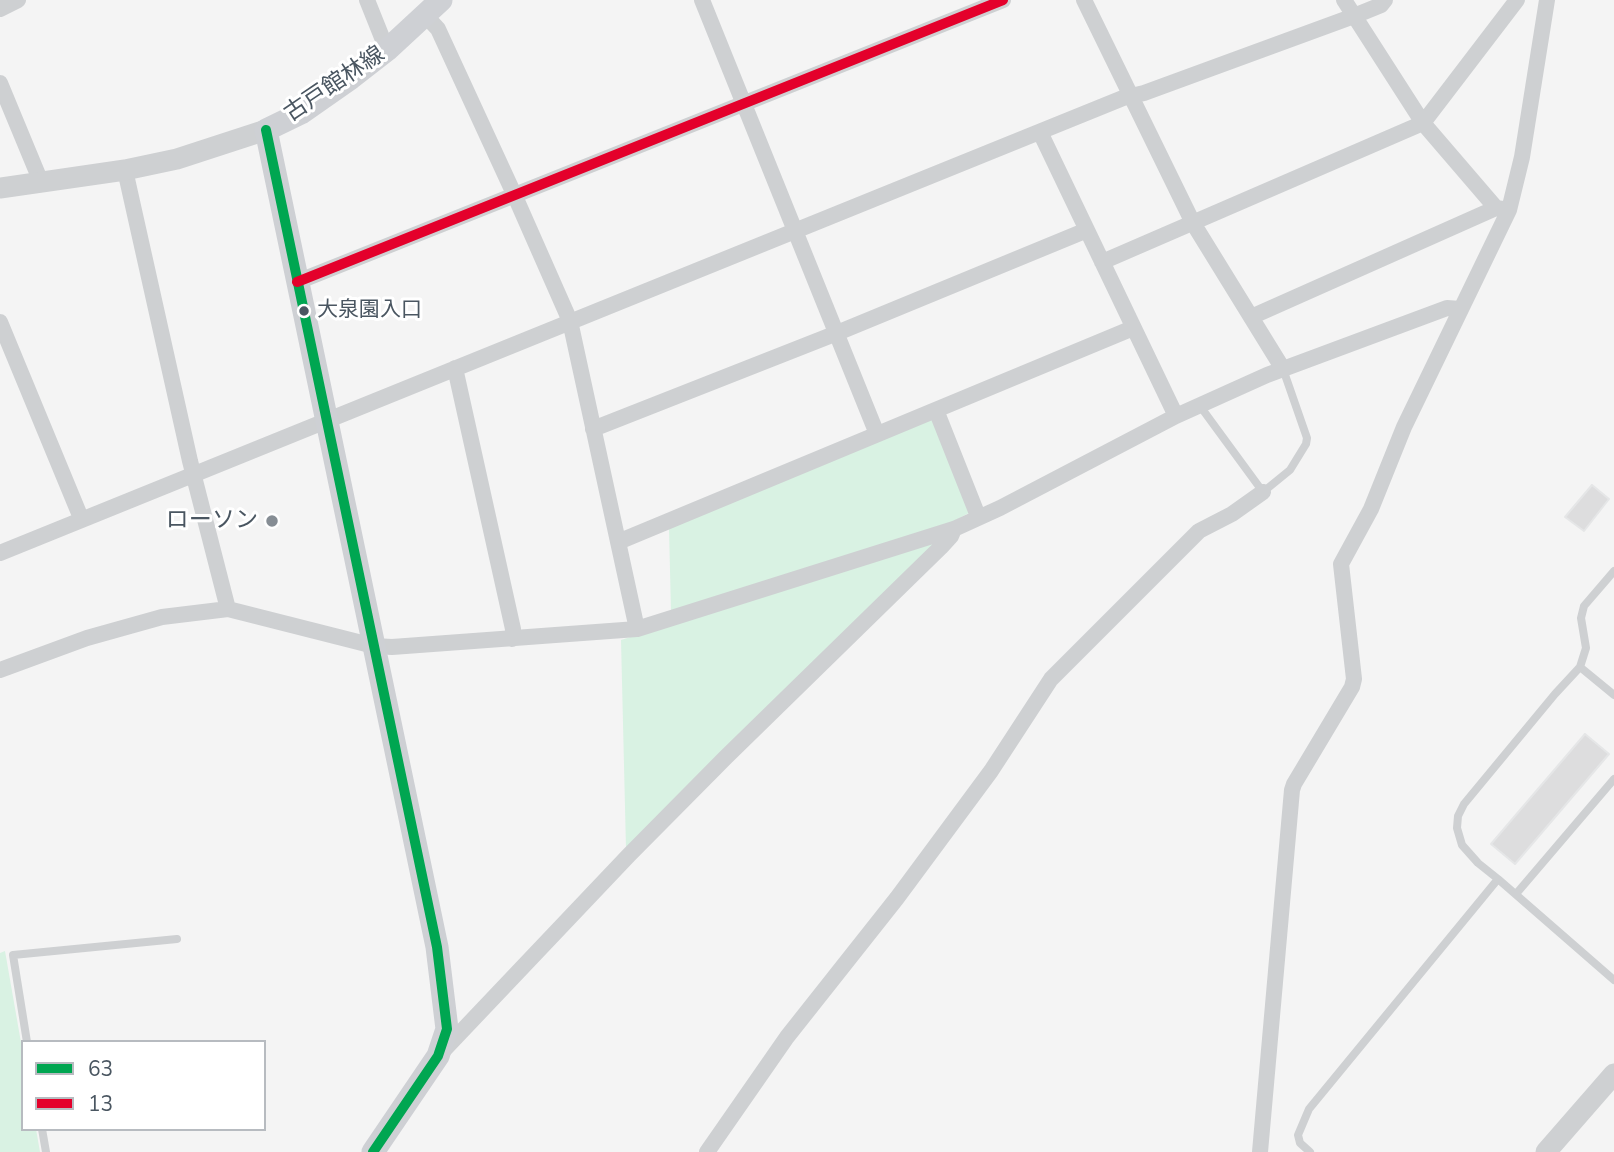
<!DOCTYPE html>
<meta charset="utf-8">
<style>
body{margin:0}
#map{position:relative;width:1614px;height:1152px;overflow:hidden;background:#f4f4f4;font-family:"Nunito Sans",sans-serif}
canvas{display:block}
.legend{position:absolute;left:21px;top:1040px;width:245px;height:91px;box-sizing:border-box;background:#fff;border:2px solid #b7bbc0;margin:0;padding:9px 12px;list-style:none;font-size:21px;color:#4a5661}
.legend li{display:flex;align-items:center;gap:14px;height:35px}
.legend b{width:35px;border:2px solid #b7bbc0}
</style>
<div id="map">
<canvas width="1614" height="1152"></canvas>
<ul class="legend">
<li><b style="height:9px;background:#00a651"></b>63</li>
<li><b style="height:9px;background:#e4002b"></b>13</li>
</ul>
</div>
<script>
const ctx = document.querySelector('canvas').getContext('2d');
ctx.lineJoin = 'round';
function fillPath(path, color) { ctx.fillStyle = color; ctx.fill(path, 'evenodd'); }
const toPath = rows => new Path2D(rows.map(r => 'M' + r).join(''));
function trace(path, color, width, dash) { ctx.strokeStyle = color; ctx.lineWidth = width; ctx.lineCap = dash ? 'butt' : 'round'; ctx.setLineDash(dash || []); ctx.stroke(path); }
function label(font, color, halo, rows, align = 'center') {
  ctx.font = font + ' "Nunito Sans","Noto Sans JP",sans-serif'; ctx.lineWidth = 6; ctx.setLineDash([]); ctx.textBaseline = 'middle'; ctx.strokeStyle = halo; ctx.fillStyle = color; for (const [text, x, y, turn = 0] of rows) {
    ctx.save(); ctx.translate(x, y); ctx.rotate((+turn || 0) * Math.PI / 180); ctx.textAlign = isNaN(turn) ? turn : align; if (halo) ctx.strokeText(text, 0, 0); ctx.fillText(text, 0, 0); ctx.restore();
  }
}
fillPath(toPath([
 [931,412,969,513,948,524,671,612,669,529],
 [940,540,626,849,621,640],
 [5,951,23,1054,23,1129,36,1129,40,1152,0,1152,0,953]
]), '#d9f2e3');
const building = toPath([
 [1592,485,1609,499,1584,531,1565,517,1592,485],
 [1585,734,1609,754,1515,864,1491,844,1585,734]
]);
fillPath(building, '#ddddde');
trace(building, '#e5e6e7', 2);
trace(toPath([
 [1200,406,1263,492,1290,470,1306,444,1307,438,1283,369],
 [1614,571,1584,606,1581,618,1586,648,1580,667,1614,695],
 [1498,879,1478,863,1462,845,1457,828,1458,816,1464,804,1555,694,1580,667],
 [1516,894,1614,779],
 [27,1042,13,955,177,939],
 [42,1129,46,1152],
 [1310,1152,1300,1143,1298,1135,1309,1109,1498,879,1614,980]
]), '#ced0d2', 8);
trace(toPath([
 [367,0,387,50],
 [702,0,877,434],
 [1084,0,1193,223,1283,369],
 [1344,0,1423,123,1496,208,1509,210],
 [0,9,18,0],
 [425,15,438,29,514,194,570,321,637,629],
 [0,83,41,182],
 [1040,132,1176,416],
 [125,170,190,461,228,609],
 [1102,262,1423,123,1517,0],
 [297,282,1003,0],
 [1251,317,1496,208],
 [0,322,81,518],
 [455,368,513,629,512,639],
 [936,410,978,516],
 [593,429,837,333,1087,230],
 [618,542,1133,328],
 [0,553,1123,98,1144,93,1354,16,1381,5,1385,0],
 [0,670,87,638,162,617,228,609,374,646,392,647,637,629,954,529,1000,508,1176,416,1267,375,1447,308,1460,309],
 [442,1052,629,855,726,757,941,547,951,536,954,529],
 [707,1152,787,1037,897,898,991,771,1051,679,1199,531,1232,514,1263,492],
 [1260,1152,1292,790,1294,784,1352,687,1354,679,1341,564,1371,509,1404,427,1509,210,1522,157,1547,0]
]), '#ced0d2', 16);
trace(toPath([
 [0,188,125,170,177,159,266,130],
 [1546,1152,1614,1074]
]), '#ced0d2', 21);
trace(toPath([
 [373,1152,438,1056,447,1029,437,947,266,130,301,113,351,78,387,50,441,0]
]), '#ced0d4', 23);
trace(toPath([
 [266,130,437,947,447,1029,438,1056,373,1152]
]), '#00a651', 10);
trace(toPath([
 [297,282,1003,0]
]), '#e4002b', 10);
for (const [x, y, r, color] of [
 [304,311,6,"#4a5661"],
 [272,521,7,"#868d94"]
]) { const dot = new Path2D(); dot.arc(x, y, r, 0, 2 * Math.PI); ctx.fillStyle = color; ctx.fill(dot); trace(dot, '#fff', 2.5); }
label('21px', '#4a5661', '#fff', [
 ["大泉園入口",317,311]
], 'left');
label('23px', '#4a5661', '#fff', [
 ["古戸館林線",335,85,-34]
]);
label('23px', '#4a5661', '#fff', [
 ["ローソン",258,521]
], 'right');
</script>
